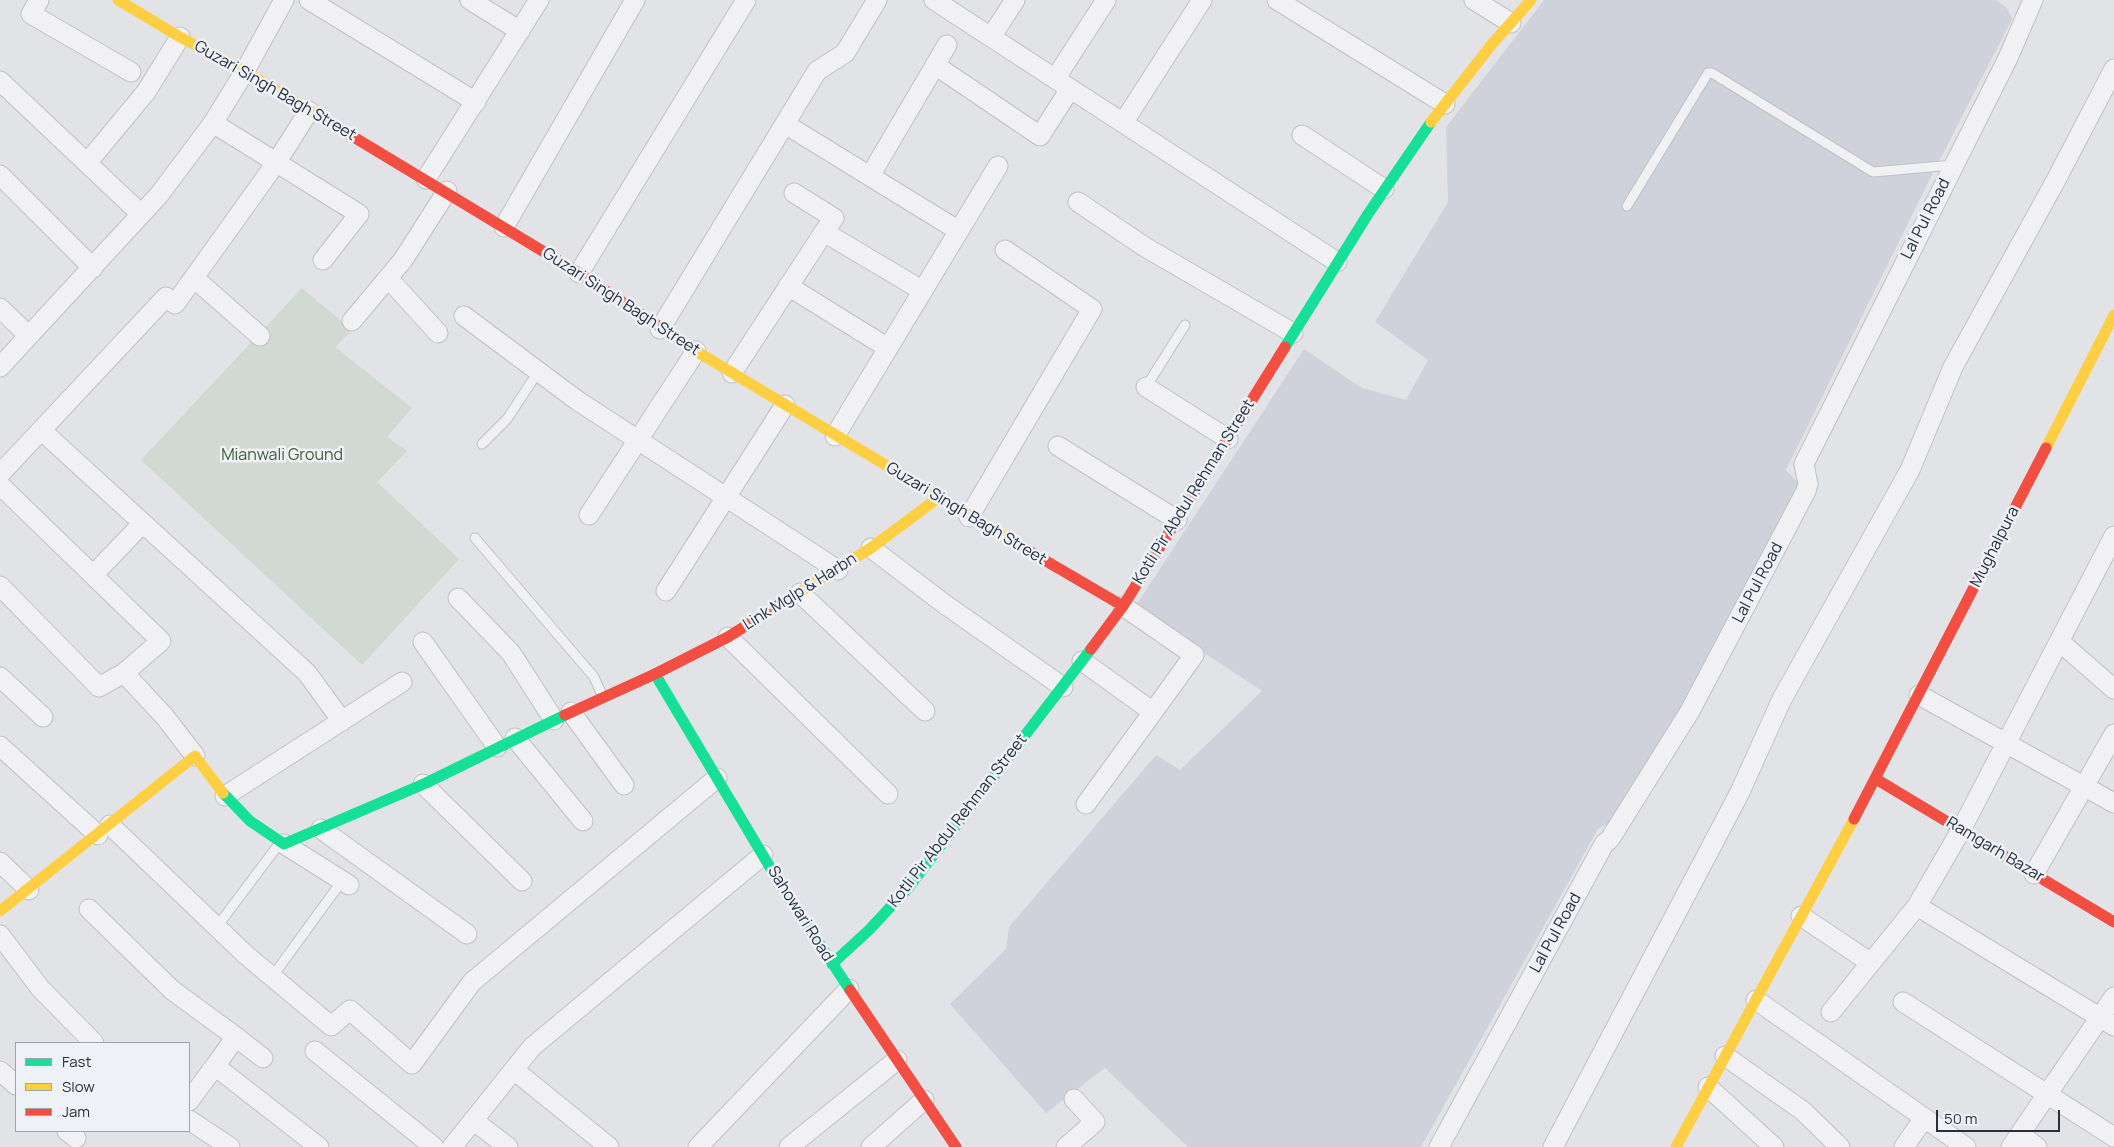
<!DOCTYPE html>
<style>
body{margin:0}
#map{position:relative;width:2114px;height:1147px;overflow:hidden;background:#e1e3e7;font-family:Manrope,sans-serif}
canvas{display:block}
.legend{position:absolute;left:15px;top:1042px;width:175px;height:90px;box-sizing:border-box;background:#eef1f6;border:1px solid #9ea4ad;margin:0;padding:6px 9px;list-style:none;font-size:15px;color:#273040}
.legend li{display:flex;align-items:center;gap:10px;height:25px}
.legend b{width:25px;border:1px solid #9ea4ad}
.scale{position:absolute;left:1936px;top:1110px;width:124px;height:22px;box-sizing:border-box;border:2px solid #273040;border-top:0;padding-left:6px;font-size:15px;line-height:18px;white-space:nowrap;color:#273040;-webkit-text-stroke:4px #eef1f6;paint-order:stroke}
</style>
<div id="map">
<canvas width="2114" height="1147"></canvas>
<ul class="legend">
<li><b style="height:6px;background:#16e098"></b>Fast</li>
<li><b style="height:6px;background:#ffcf43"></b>Slow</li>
<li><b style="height:6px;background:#f24e42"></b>Jam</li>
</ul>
<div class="scale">50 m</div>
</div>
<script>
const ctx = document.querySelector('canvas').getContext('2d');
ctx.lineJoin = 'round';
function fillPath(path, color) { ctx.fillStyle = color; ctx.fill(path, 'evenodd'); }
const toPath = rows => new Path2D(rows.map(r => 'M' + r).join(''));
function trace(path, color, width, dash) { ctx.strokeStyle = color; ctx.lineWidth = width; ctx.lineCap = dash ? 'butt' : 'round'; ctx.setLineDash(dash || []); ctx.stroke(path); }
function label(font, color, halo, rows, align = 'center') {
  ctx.font = font + ' Manrope,sans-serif'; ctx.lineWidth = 5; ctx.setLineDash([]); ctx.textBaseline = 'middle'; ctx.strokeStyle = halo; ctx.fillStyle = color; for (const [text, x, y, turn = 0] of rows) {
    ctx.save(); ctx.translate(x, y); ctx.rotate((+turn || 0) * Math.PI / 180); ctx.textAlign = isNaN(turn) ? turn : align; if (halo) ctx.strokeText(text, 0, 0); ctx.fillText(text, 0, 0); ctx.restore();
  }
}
fillPath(toPath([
 [1544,0,1996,0,2007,8,2012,19,1930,179,1786,470,1801,486,1713,655,1619,818,1598,829,1421,1147,1188,1147,1105,1068,1046,1113,950,1004,1006,949,1009,927,1156,755,1180,770,1262,691,1135,607,1304,349,1362,388,1406,400,1428,360,1375,322,1448,202,1446,127]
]), '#cfd2da');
fillPath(toPath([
 [302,288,352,330,335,347,412,408,387,437,407,451,377,482,459,559,362,665,141,460]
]), '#d1dad2');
const lane = toPath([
 [1627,206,1708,73,1712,73,1873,172,1953,165],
 [1146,387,1185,325],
 [482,444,507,419,538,372],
 [475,538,594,677,602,695],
 [216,928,279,844],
 [272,977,342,881]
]);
const street = toPath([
 [39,0,31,14,131,72],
 [309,0,476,102],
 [470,0,520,31],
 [934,0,1337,262],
 [1277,0,1445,104],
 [1474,0,1511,23],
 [991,37,1015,0],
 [935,65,1040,136,1070,89],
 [1055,79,1106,0],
 [0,81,141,214],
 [213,123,359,214,323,260],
 [1123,123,1202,0],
 [785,124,959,231],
 [1302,135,1384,189],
 [87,163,146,92,180,37],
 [0,175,93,268],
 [870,176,947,45],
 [426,179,539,0],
 [794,193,834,218,824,232,923,291],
 [1078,202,1145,247,1293,333],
 [504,227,635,0],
 [579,273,746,0],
 [194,278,260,336],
 [388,278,438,333],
 [788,286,888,348],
 [0,308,29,336],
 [464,316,578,401,838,570],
 [352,321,403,260,447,191],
 [660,329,817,71,845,53,877,0],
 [0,367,159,195,213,123,245,71,284,0],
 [732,373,824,232],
 [1146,387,1228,439],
 [41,430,307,673,342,721],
 [835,436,998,166],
 [1058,446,1177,520],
 [0,474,166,297,175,304,276,163,309,111],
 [0,485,161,641,124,673,99,687,0,586],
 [589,515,696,351],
 [969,517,1092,309,1005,250],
 [2114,536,1961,830,1917,906,2114,1026],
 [871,548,943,603,1063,687],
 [93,575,143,523],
 [666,591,785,405],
 [800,593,925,711],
 [458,598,511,653,554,720],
 [728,637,888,794],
 [423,642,497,747],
 [2060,642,2114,689],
 [1082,661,1153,712,1194,655,1123,606],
 [124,673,165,717,195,756],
 [0,677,43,717],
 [1919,695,2114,803],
 [571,712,624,785],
 [515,738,583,821],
 [0,746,98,835],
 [423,784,522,881],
 [225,796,402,682],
 [1086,804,1153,712],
 [110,825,246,955,331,1026,350,1010,412,1064,472,982,717,778],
 [321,829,467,934],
 [284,844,349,885],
 [0,862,29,890],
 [2034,874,2114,734],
 [89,909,172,990,236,1037],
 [1801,916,1871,963],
 [0,935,40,988,94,1043],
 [1756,1000,1966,1147],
 [1903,1002,2114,1137],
 [1831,1012,1917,906],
 [315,1051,434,1147],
 [1725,1056,1803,1111,1840,1147],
 [215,1066,236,1037,263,1058],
 [514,1070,609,1147],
 [0,1071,16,1085],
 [1708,1087,1774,1147],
 [189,1101,215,1066,319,1147],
 [189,1120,230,1147],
 [473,1120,508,1147],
 [67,1131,76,1138],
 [2020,1134,2037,1147],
 [452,1147,532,1047,763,855],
 [698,1147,849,989],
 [789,1147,897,1060],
 [871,1147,924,1100],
 [1066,1147,1095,1122,1074,1099],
 [1439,1147,1604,844,1610,839,1690,711,1806,491,1808,484,1804,464,2008,58,2033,0],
 [1553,1147,1739,794,1782,699,1910,470,1953,367,2056,180,2114,69],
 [1904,1147,1924,1118],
 [2011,1147,2114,997]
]);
trace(lane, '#bfc1c5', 11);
trace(street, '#bfc1c5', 21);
trace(lane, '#f1f1f3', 9);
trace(street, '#f1f1f3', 19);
trace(toPath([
 [1285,347,1368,214,1431,122],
 [655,674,780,884,850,990],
 [223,793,250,821,284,844,426,783,565,715],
 [832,964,869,930,909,887,1091,649]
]), '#16e098', 11);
trace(toPath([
 [118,0,180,37,245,71,347,133],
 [1431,122,1492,44,1531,0],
 [660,327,696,351,1017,544],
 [2046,448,2114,315],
 [798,593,871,548,938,498],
 [0,911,195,756,223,793],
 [1676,1147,1854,819]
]), '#ffcf43', 11);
trace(toPath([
 [347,133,579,273,660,327],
 [1017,544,1123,606],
 [1091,649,1123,606,1285,347],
 [565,715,655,674,728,637,798,593],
 [1876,779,2114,922],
 [1854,819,2046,448],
 [850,990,956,1147]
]), '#f24e42', 11);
label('16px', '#273040', '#eef1f6', [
 ["Guzari Singh Bagh Street",275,91,30],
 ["Lal Pul Road",1926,219,-63],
 ["Guzari Singh Bagh Street",621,302,33],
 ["Kotli Pir Abdul Rehman Street",1194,492,-58],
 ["Guzari Singh Bagh Street",966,514,31],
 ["Mughalpura",1995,547,-63],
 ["Lal Pul Road",1758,583,-62],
 ["Link Mglp & Harbn",800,592,-32],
 ["Kotli Pir Abdul Rehman Street",958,821,-52],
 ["Ramgarh Bazar",1995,850,31],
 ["Sahowari Road",800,914,58],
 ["Lal Pul Road",1556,933,-61]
]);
label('16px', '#3b5c34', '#eef1f6', [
 ["Mianwali Ground",282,456]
]);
</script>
